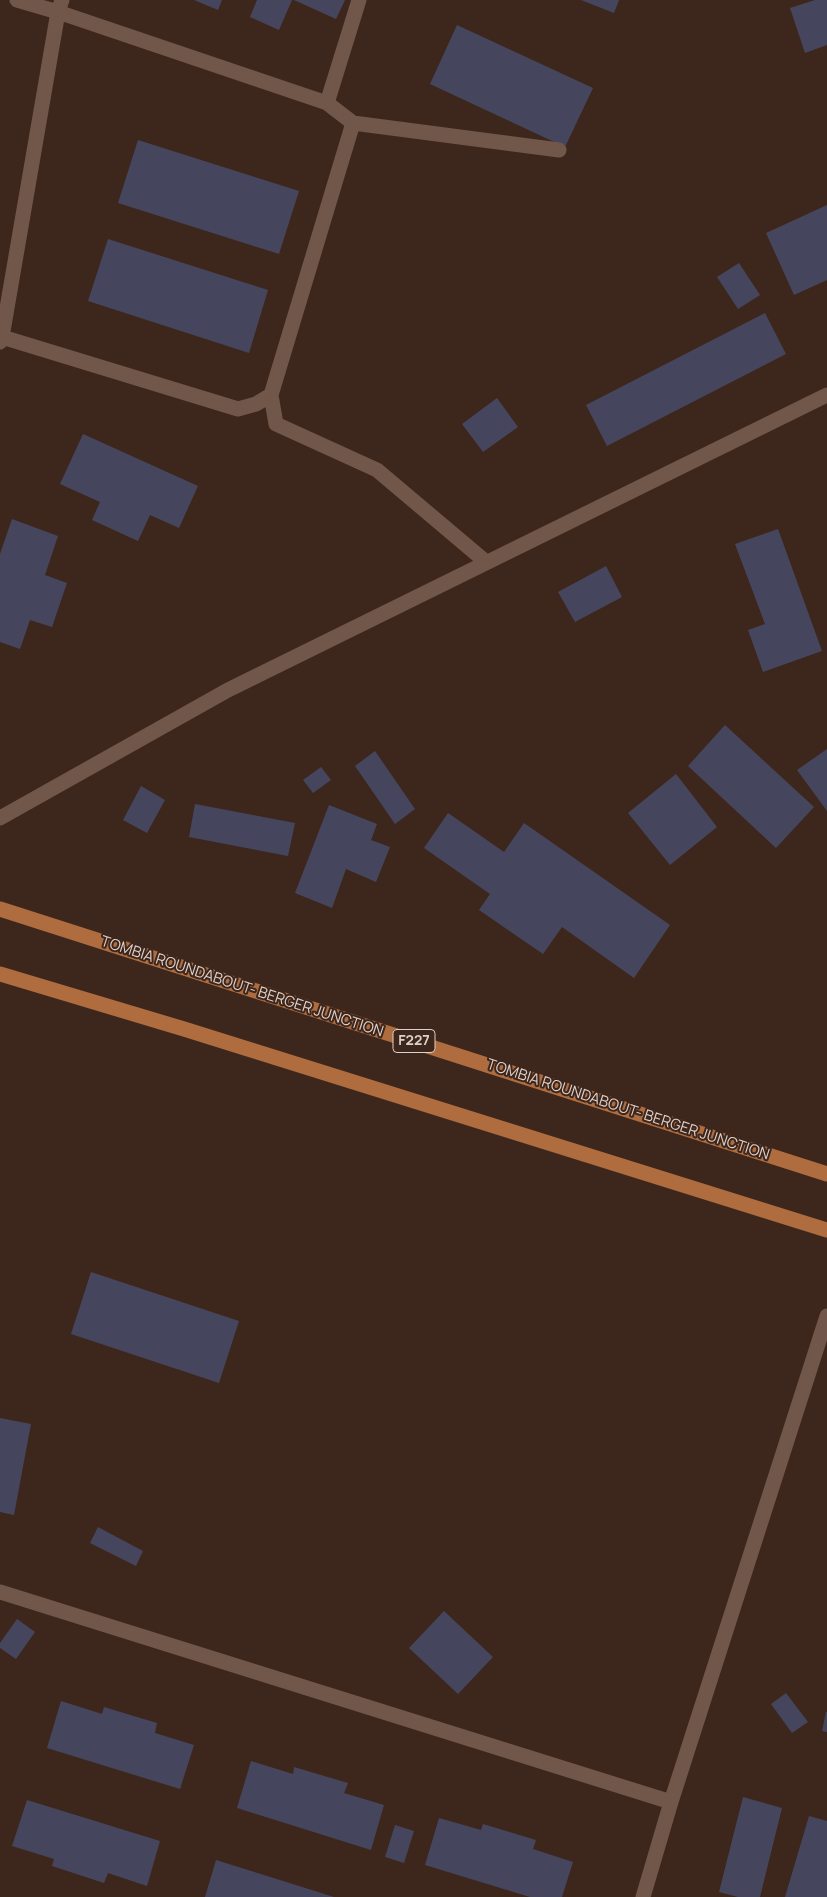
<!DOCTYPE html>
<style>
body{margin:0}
canvas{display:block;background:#3d261b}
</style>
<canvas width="827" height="1897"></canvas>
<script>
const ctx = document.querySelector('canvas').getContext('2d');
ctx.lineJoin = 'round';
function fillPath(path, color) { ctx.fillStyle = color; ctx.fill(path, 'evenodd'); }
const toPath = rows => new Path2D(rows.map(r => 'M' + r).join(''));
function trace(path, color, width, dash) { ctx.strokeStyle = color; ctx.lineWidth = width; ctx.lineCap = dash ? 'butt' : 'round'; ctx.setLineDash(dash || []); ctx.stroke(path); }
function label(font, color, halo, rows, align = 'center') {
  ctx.font = font + ' Manrope,sans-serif'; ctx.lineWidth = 4; ctx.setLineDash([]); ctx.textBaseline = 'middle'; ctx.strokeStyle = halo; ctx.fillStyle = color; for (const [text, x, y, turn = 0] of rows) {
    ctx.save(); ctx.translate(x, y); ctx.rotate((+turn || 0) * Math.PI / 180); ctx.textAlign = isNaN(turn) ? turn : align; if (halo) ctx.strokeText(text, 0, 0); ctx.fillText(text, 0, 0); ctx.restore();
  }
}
fillPath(toPath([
 [194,0,222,0,218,10],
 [257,0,292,0,279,30,250,17],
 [294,0,345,0,336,19],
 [581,0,619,0,614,13],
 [815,0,827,0,827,45,805,53,790,8],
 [457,25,593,88,565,147,430,84],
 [138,140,299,191,279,254,118,203],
 [827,205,827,280,794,295,766,233],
 [108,239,268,290,249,353,88,301],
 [739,263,760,295,738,309,717,277],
 [765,313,786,354,607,446,586,405],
 [497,398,518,427,483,452,462,424],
 [83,434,198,486,179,528,150,515,138,541,92,520,100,502,60,484],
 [12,519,58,536,45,575,67,583,52,627,30,620,20,649,0,642,0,554],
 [778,529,822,651,763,672,748,630,765,624,735,544],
 [606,566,622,597,575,622,558,592],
 [725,725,814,807,776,848,688,766],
 [827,749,827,811,797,770],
 [375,751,415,809,395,824,355,766],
 [321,767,331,780,313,793,303,780],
 [676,774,717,827,670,865,628,813],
 [141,786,165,800,147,833,123,820],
 [195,804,295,823,288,856,189,837],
 [329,805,377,824,371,840,390,847,376,882,346,869,332,908,295,893],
 [448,813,504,852,524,823,670,925,634,978,562,927,543,954,479,910,490,894,424,848],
 [91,1272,239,1321,219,1383,71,1334],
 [0,1418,31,1424,14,1515,0,1512],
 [98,1527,143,1551,136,1566,90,1543],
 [444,1611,493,1657,458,1694,409,1648],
 [17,1619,35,1632,16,1659,0,1648,0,1643],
 [786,1693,808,1722,792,1733,771,1704],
 [61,1701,102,1714,104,1707,157,1723,155,1733,194,1745,180,1789,47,1748],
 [826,1712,827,1712,827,1732,822,1731],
 [251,1761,293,1774,294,1767,348,1783,344,1793,384,1805,371,1850,237,1808],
 [743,1797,782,1808,760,1897,738,1897,719,1892],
 [27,1800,160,1841,147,1886,108,1873,104,1883,52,1866,54,1859,12,1846],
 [809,1816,827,1821,827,1897,785,1897],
 [439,1818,481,1830,483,1824,536,1840,533,1849,573,1862,562,1897,530,1897,425,1865],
 [395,1825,414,1831,404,1863,385,1857],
 [216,1860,334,1897,205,1897]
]), '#45465e');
trace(toPath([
 [17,0,58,12,327,103,353,123,559,150],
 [327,103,359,0],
 [2,337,238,409,256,404,271,395,353,123],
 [0,342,2,337,58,12,62,0],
 [271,395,276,424,377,470,486,562]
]), '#70574a', 15);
trace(toPath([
 [0,1592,671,1802],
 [643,1897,671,1802,827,1316]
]), '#70574a', 15);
trace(toPath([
 [0,818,228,690,827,395]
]), '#70574a', 15);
trace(toPath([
 [0,909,827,1174],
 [0,974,184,1029,827,1230]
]), '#ae6c3f', 15);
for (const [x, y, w] of [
 [414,1041,42]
]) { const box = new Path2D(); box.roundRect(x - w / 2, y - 11.5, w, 23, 4); ctx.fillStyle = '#3d261b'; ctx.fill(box); trace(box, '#dfd0c9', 1); }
label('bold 14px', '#dfd0c9', null, [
 ["F227",414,1041]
]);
label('15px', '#dfd0c9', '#3d261b', [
 ["TOMBIA ROUNDABOUT- BERGER JUNCTION",242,987,18],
 ["TOMBIA ROUNDABOUT- BERGER JUNCTION",628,1110,18]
]);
</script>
